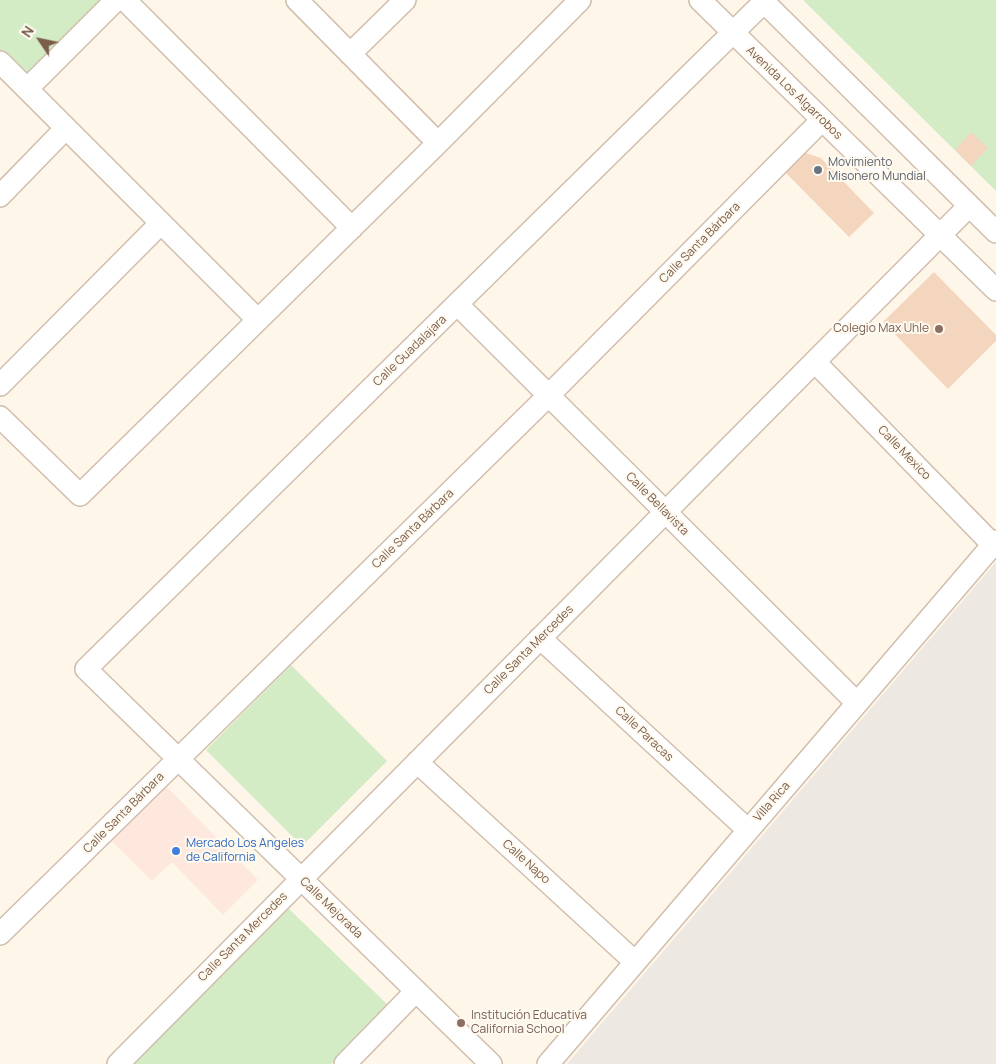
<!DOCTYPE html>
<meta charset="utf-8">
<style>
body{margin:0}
#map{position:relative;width:996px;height:1064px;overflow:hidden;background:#fdf6e9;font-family:Manrope,sans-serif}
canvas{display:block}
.north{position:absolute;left:15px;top:15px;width:50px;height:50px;-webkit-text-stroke:4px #fffaf0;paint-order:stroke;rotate:304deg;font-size:14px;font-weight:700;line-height:20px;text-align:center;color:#7a5d4b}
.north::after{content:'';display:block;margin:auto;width:18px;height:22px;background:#7a5d4b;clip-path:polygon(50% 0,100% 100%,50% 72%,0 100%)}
</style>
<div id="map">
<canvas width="996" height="1064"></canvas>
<div class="north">N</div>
</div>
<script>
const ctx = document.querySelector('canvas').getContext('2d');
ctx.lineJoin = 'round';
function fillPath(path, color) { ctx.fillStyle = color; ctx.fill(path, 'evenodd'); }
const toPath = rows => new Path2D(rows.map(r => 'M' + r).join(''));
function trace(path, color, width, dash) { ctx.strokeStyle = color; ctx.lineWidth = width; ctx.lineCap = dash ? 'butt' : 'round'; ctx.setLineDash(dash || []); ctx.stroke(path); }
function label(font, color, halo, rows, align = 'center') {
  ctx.font = font + ' Manrope,sans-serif'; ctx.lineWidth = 4; ctx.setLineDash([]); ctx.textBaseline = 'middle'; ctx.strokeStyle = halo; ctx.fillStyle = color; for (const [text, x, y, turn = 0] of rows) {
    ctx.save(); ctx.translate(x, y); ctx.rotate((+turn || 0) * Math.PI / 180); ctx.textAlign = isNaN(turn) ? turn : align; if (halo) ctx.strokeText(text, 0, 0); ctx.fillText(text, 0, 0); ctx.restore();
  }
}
fillPath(toPath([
 [166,786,258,880,223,915,172,862,152,881,111,840]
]), '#fee8dd');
fillPath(toPath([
 [996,562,996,1064,567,1064]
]), '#eee8e2');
fillPath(toPath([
 [0,0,101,0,24,76,0,50],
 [803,0,996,0,996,191],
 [291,665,387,761,302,846,206,750],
 [287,907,388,1005,331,1064,134,1064]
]), '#d4ecc6');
fillPath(toPath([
 [971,132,988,148,971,166,955,150],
 [803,152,821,158,874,213,849,237,784,171],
 [934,272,996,335,996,341,948,389,883,322]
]), '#f4d6bf');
const minor = toPath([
 [125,0,352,228],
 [297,0,438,143],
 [700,0,996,290],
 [762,0,996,232],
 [350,54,405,0],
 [0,62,258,320],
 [27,89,116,0],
 [0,196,66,128],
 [457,304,857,703],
 [815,362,993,545],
 [0,385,161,223],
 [0,417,80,495,438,143,580,0],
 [540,638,748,830],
 [417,762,635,962],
 [0,934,548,396,822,120],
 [118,1064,969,206],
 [345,1064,416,991],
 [491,1064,86,669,764,2],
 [548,1064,996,541]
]);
trace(minor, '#d1bead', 24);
trace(minor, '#fff', 21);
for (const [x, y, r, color] of [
 [818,170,5,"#6b7280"],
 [939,329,5,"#8d6e63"],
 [176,851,5,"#3f7fe0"],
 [461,1023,5,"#8d6e63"]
]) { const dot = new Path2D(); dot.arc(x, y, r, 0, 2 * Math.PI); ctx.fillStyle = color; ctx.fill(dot); trace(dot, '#fffaf0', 2); }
label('12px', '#7a5d4b', '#fffaf0', [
 ["Avenida Los Algarrobos",794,93,44],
 ["Calle Santa Bárbara",700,243,-45],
 ["Calle Guadalajara",410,351,-44],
 ["Calle Mexico",904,453,46],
 ["Calle Bellavista",657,504,45],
 ["Calle Santa Bárbara",413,529,-44],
 ["Calle Santa Mercedes",529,650,-45],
 ["Calle Paracas",644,734,43],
 ["Villa Rica",772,802,-49],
 ["Calle Santa Bárbara",124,813,-45],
 ["Calle Napo",526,862,42],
 ["Calle Mejorada",331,908,44],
 ["Calle Santa Mercedes",243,937,-45]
]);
label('12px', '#5b616d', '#fffaf0', [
 ["Movimiento",828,163],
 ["Misonero Mundial",828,177]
], 'left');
label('12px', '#785e54', '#fffaf0', [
 ["Colegio Max Uhle",929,329],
 ["Institución Educativa",471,1016,"left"],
 ["California School",471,1030,"left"]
], 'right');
label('12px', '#366cbe', '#fffaf0', [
 ["Mercado Los Angeles",186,844],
 ["de California",186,858]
], 'left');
</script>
